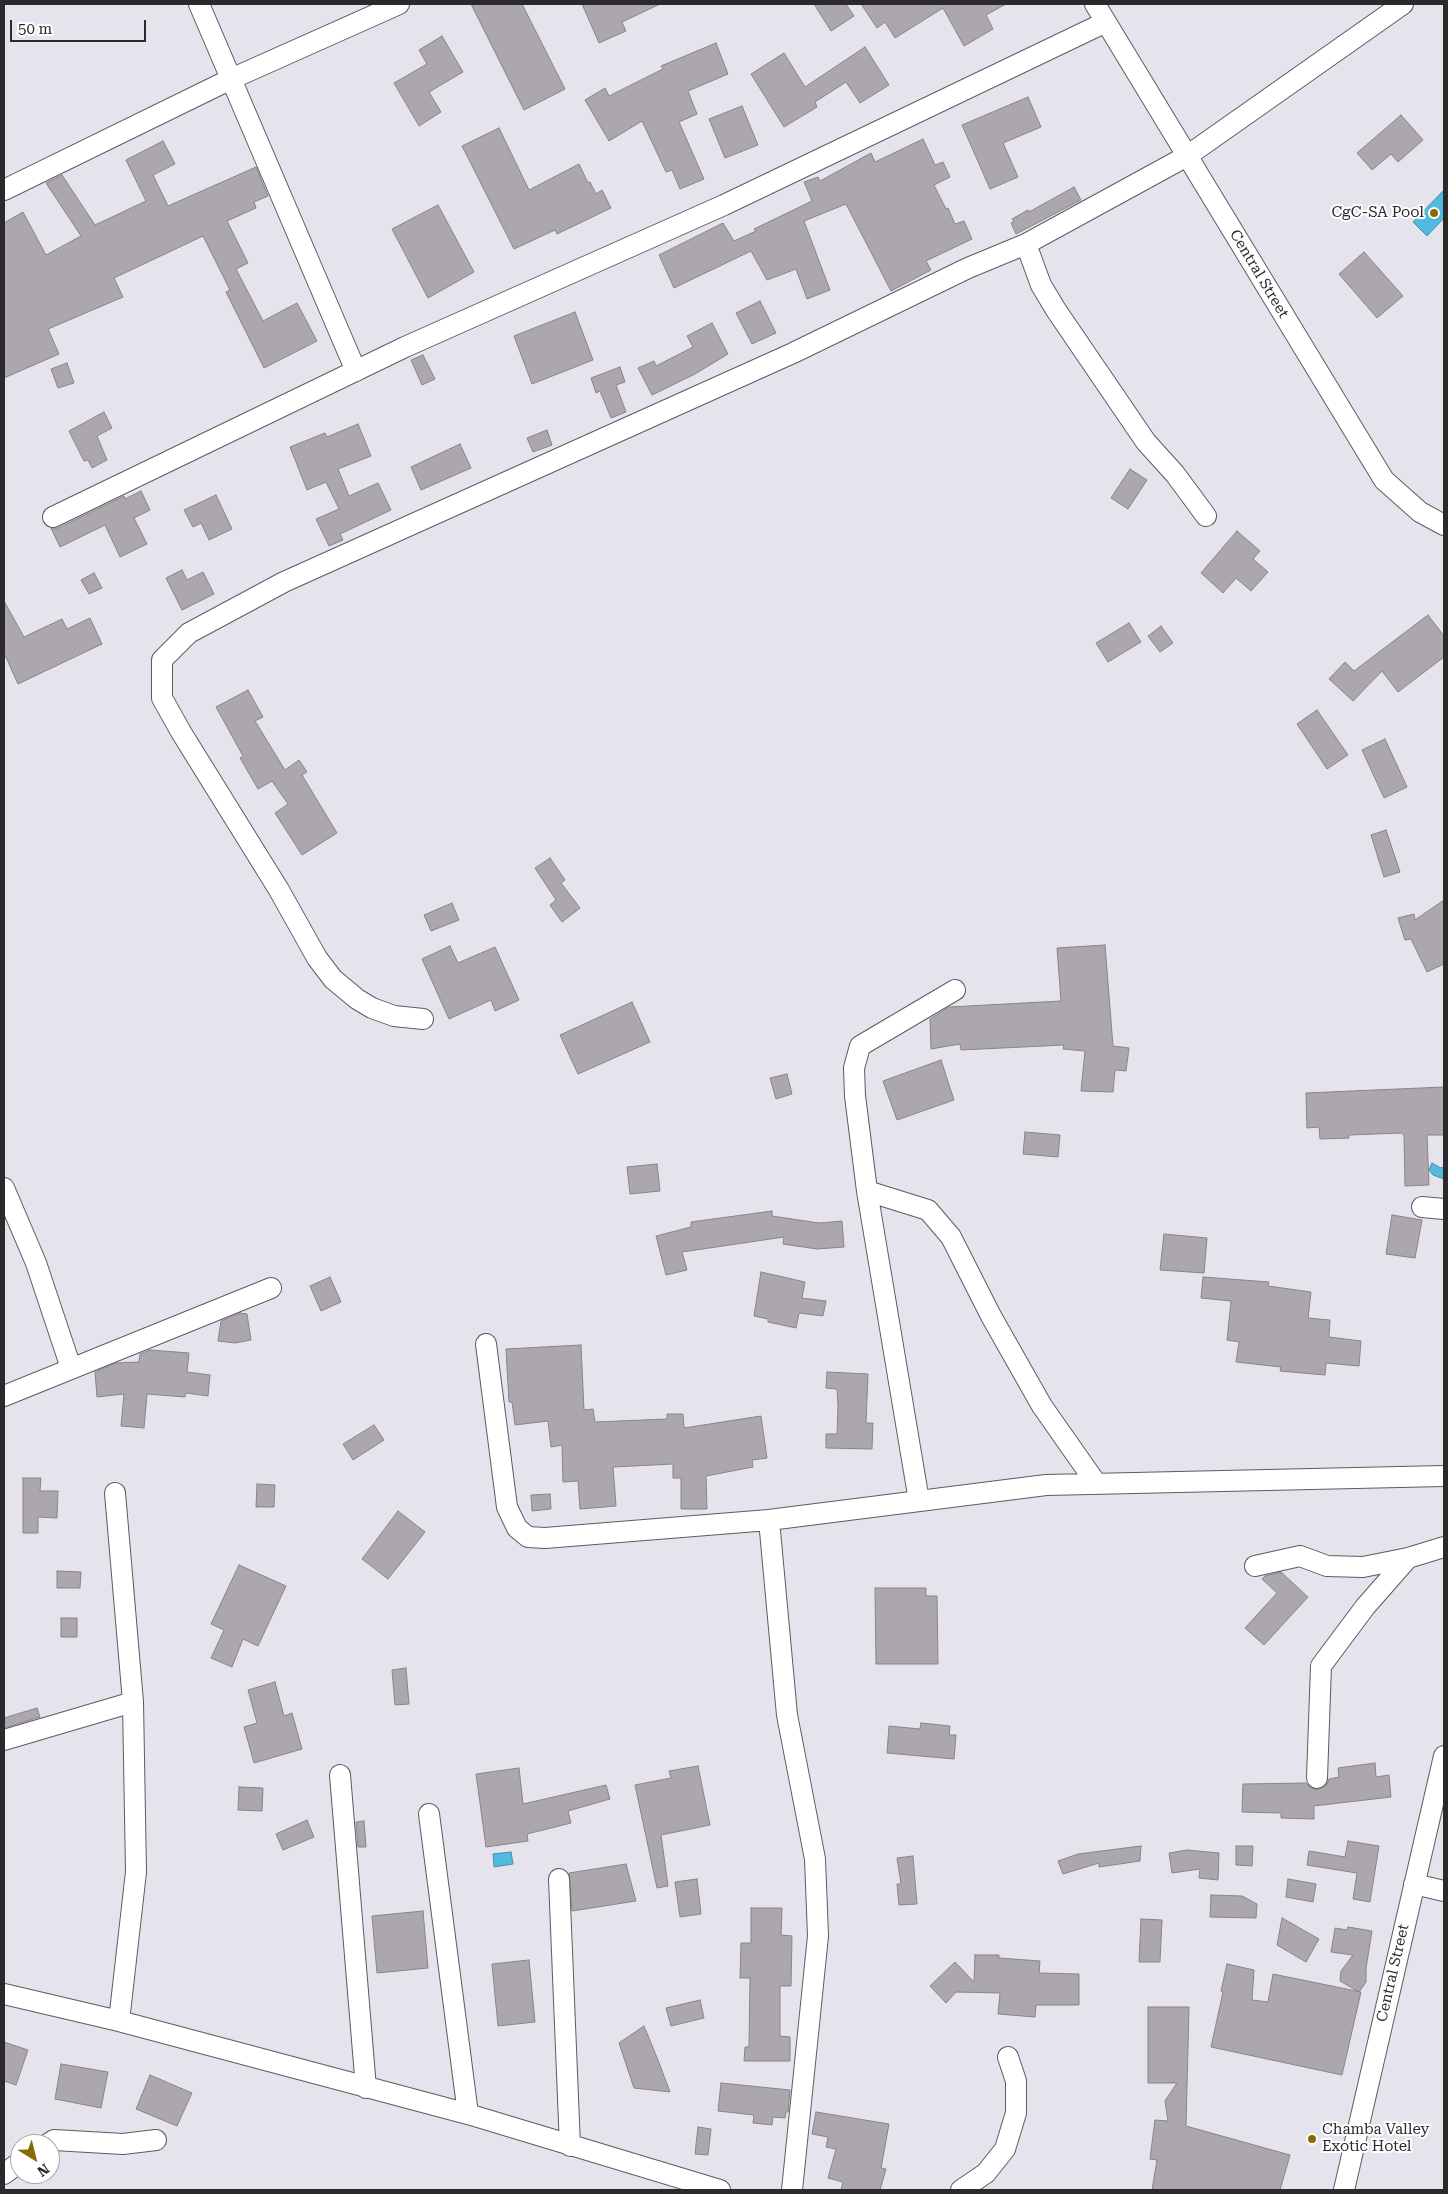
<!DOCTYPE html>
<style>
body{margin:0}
#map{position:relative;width:1448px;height:2194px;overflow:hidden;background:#e5e4ec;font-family:"Roboto Serif",serif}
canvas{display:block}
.frame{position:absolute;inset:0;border:5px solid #2a2a2d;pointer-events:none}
.north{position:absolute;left:10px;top:2134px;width:50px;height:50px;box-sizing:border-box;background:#fff;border:1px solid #aaaaab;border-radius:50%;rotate:144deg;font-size:14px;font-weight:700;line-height:20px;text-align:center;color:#2a2a2d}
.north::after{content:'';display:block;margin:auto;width:18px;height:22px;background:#876905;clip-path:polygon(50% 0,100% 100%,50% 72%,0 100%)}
.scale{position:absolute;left:10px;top:20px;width:136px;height:22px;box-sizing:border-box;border:2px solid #2a2a2d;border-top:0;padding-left:6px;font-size:15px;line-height:18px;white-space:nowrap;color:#2a2a2d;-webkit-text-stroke:4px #fff;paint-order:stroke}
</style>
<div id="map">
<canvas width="1448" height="2194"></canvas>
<div class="frame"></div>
<div class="north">N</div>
<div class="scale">50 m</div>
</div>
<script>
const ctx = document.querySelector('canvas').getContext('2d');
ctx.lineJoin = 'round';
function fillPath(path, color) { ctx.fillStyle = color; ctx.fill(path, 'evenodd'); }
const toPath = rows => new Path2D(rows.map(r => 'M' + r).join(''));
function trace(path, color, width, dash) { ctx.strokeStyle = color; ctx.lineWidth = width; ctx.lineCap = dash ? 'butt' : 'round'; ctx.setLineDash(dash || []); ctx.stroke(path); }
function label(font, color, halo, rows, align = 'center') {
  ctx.font = font + ' "Roboto Serif",serif'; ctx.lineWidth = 4; ctx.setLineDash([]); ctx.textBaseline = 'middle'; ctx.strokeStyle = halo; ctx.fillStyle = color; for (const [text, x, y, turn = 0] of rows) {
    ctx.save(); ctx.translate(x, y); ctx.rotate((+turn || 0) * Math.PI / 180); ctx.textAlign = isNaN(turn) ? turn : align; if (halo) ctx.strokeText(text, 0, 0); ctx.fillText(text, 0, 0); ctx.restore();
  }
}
const water = toPath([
 [1444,190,1444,218,1427,236,1413,222,1444,190],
 [1432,1163,1441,1168,1444,1167,1444,1179,1433,1175,1429,1170,1432,1163],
 [511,1852,513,1864,494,1867,493,1854,511,1852]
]);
fillPath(water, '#53badf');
trace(water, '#478faa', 1);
const building = toPath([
 [471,4,522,4,565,89,524,110,471,4],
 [582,4,660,4,622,22,626,31,599,43,582,4],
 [814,4,846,4,854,16,831,31,814,4],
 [861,4,1006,4,986,15,993,29,964,46,943,8,895,38,885,22,877,28,861,4],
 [442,36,463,72,429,92,441,112,419,126,394,83,427,64,419,50,442,36],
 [716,43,728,74,688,91,697,114,679,122,704,179,680,189,672,170,666,172,642,121,609,141,585,100,605,88,609,96,663,69,661,66,716,43],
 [865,47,889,85,860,103,846,82,815,102,817,107,784,127,751,74,784,53,805,87,865,47],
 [1028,97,1041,127,1003,143,1018,177,990,189,962,125,1028,97],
 [742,106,758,145,725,158,709,119,742,106],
 [1401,115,1423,140,1398,162,1391,154,1372,170,1357,153,1401,115],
 [499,128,529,190,579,164,588,183,590,182,596,194,602,190,611,208,557,234,555,230,514,249,462,146,499,128],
 [923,139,935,165,943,162,950,177,934,185,946,209,948,208,955,224,964,221,972,239,926,261,931,270,891,291,846,204,804,221,830,290,807,299,796,269,767,280,751,251,674,288,659,255,723,223,734,241,756,231,754,229,812,201,804,182,818,177,820,181,871,153,875,162,923,139],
 [163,141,175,164,153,175,168,206,256,167,268,196,254,202,256,208,227,221,248,263,236,269,263,321,297,303,317,341,264,368,226,292,230,290,203,236,114,278,123,297,48,329,59,354,4,378,4,223,23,212,46,255,81,236,46,183,62,175,95,225,146,201,126,160,163,141],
 [1074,187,1081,200,1016,234,1011,223,1014,222,1012,219,1028,210,1029,212,1074,187],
 [438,205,474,272,428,298,392,229,438,205],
 [1364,252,1403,296,1377,318,1339,274,1364,252],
 [760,301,776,333,752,344,736,313,760,301],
 [575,312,593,360,532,384,514,336,575,312],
 [712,323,728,354,695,374,652,395,638,368,654,361,656,366,693,347,687,336,712,323],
 [423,355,435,379,422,385,411,360,423,355],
 [67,363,74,383,58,388,51,369,67,363],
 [620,367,625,382,616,385,626,412,611,418,600,391,596,393,591,378,620,367],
 [104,412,112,428,97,436,107,460,92,468,88,460,84,461,69,431,104,412],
 [358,424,371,456,338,469,349,496,378,483,391,510,340,534,343,540,329,546,316,519,339,509,326,482,307,490,290,447,325,433,327,437,358,424],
 [547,430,552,445,533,452,527,438,547,430],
 [460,444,471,468,421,490,411,467,460,444],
 [1130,469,1147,480,1128,509,1111,498,1130,469],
 [141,491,150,510,134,518,147,544,120,557,105,525,60,547,51,528,58,528,124,496,125,499,141,491],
 [216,495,232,529,209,540,201,523,193,527,184,510,216,495],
 [1237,531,1260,551,1253,559,1268,572,1251,591,1236,578,1223,593,1201,573,1237,531],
 [182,570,187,580,203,572,214,594,182,610,166,578,182,570],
 [94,573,102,588,89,594,81,580,94,573],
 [4,601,24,637,62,619,67,629,90,618,102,644,18,684,4,653,4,601],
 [1428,615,1444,636,1444,657,1398,692,1382,671,1353,701,1329,679,1345,662,1354,671,1428,615],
 [1129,623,1141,642,1108,662,1096,643,1129,623],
 [1161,626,1173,643,1160,652,1148,636,1161,626],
 [248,690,263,717,255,721,285,770,299,760,307,772,302,775,337,833,302,855,275,813,288,804,272,781,258,789,240,758,243,756,216,707,248,690],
 [1317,710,1348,755,1327,769,1297,724,1317,710],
 [1385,739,1407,787,1384,798,1362,750,1385,739],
 [1386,830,1400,872,1384,877,1371,835,1386,830],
 [550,858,565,880,561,883,580,908,562,922,550,905,556,900,535,868,550,858],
 [1444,900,1444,964,1427,972,1411,939,1405,940,1398,918,1414,914,1415,920,1444,900],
 [452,903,459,920,431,931,424,915,452,903],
 [1105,945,1113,1046,1129,1048,1126,1071,1115,1070,1113,1092,1081,1091,1085,1051,1063,1049,1064,1045,961,1050,960,1044,931,1049,930,1019,949,1007,1061,1001,1057,948,1105,945],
 [450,946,458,963,495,947,519,1000,495,1011,491,1000,449,1019,422,959,450,946],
 [632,1002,650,1042,578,1074,560,1035,632,1002],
 [941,1060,954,1100,897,1120,883,1081,941,1060],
 [787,1074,792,1094,776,1099,770,1078,787,1074],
 [1444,1087,1444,1135,1427,1135,1429,1185,1405,1186,1404,1136,1402,1133,1349,1135,1349,1138,1320,1139,1319,1127,1307,1128,1306,1093,1444,1087],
 [1025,1132,1060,1135,1058,1157,1023,1154,1025,1132],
 [657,1164,660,1191,630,1194,627,1167,657,1164],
 [772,1211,772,1216,819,1223,842,1221,844,1247,817,1249,783,1244,784,1237,682,1252,687,1270,666,1275,656,1236,691,1227,691,1222,772,1211],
 [1392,1215,1422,1220,1415,1258,1386,1254,1392,1215],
 [1164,1234,1207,1238,1204,1273,1160,1270,1164,1234],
 [761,1272,805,1282,802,1298,826,1301,823,1316,799,1313,796,1328,768,1322,768,1319,754,1316,761,1272],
 [330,1277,341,1302,321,1311,310,1286,330,1277],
 [1203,1277,1269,1282,1268,1286,1311,1292,1308,1318,1330,1320,1329,1337,1361,1341,1359,1366,1326,1363,1325,1375,1280,1371,1281,1367,1236,1362,1239,1342,1227,1340,1231,1301,1201,1298,1203,1277],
 [240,1313,247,1314,251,1340,235,1343,218,1341,221,1321,240,1313],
 [581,1345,584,1410,593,1409,595,1422,667,1419,667,1414,683,1414,684,1428,761,1416,767,1458,752,1460,753,1467,706,1476,707,1509,681,1509,681,1478,673,1478,673,1464,613,1467,616,1506,580,1509,578,1481,563,1482,562,1445,551,1447,548,1421,515,1425,512,1402,509,1402,506,1349,581,1345],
 [150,1350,189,1353,187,1372,210,1375,208,1396,186,1393,185,1397,147,1394,144,1428,121,1426,124,1394,97,1397,95,1372,116,1363,139,1362,140,1354,150,1350],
 [827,1372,868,1374,866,1423,873,1423,872,1449,826,1448,826,1434,837,1434,838,1406,837,1389,826,1388,827,1372],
 [374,1425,384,1440,353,1460,343,1444,374,1425],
 [23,1478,41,1478,40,1491,58,1491,57,1518,38,1517,38,1533,23,1533,23,1478],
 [257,1484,275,1485,274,1507,256,1507,257,1484],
 [550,1494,551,1509,532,1511,531,1495,550,1494],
 [398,1511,425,1532,388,1579,362,1559,398,1511],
 [239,1565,286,1586,258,1646,243,1639,232,1667,211,1658,224,1630,211,1624,239,1565],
 [57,1571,81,1572,80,1588,57,1588,57,1571],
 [1281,1572,1308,1597,1264,1645,1245,1628,1277,1593,1262,1579,1265,1576,1281,1572],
 [875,1588,926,1588,926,1596,937,1596,938,1664,876,1664,875,1588],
 [61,1618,77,1618,77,1637,61,1637,61,1618],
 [406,1668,409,1704,395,1705,392,1670,406,1668],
 [275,1682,284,1716,292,1713,302,1749,254,1763,244,1727,257,1723,248,1690,275,1682],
 [37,1708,40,1717,4,1728,4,1718,37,1708],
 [921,1723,950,1726,949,1735,956,1735,954,1759,887,1753,889,1726,920,1729,921,1723],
 [1375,1763,1376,1777,1389,1775,1391,1797,1314,1806,1314,1819,1281,1818,1281,1813,1242,1812,1243,1784,1306,1783,1311,1788,1317,1790,1327,1785,1329,1779,1339,1777,1338,1768,1375,1763],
 [698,1766,710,1825,661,1835,668,1886,657,1888,635,1785,671,1778,669,1771,698,1766],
 [519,1768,523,1804,606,1785,610,1799,568,1811,571,1823,527,1834,528,1841,486,1847,476,1774,519,1768],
 [239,1787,263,1788,262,1811,238,1810,239,1787],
 [307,1820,314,1837,283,1850,276,1834,307,1820],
 [364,1821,366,1847,358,1847,356,1822,364,1821],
 [1348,1841,1379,1846,1370,1902,1353,1899,1357,1873,1307,1865,1309,1851,1345,1857,1348,1841],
 [1141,1846,1140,1861,1099,1867,1099,1863,1063,1874,1058,1861,1078,1854,1141,1846],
 [1236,1846,1253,1846,1252,1866,1236,1865,1236,1846],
 [1187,1850,1219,1853,1218,1880,1199,1878,1200,1869,1172,1873,1169,1853,1187,1850],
 [913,1856,917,1904,899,1905,897,1884,901,1884,897,1858,913,1856],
 [626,1864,636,1901,572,1911,569,1873,626,1864],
 [697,1879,701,1914,680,1917,675,1882,697,1879],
 [1288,1879,1316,1884,1313,1902,1286,1897,1288,1879],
 [1211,1895,1242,1896,1257,1904,1256,1918,1210,1917,1211,1895],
 [751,1908,782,1908,781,1935,792,1936,791,1986,780,1986,780,2036,790,2037,790,2061,744,2061,745,2047,749,2047,750,1978,740,1978,741,1943,751,1943,751,1908],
 [423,1911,428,1968,377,1973,372,1916,423,1911],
 [1282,1918,1319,1939,1306,1962,1277,1945,1282,1918],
 [1141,1919,1162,1920,1160,1962,1139,1962,1141,1919],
 [1348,1927,1372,1931,1366,1968,1366,1982,1359,1992,1340,1981,1341,1971,1353,1955,1331,1952,1335,1928,1347,1930,1348,1927],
 [975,1955,999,1955,999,1958,1040,1961,1039,1973,1079,1974,1079,2005,1036,2005,1035,2017,998,2014,1000,1993,956,1992,946,2003,930,1986,955,1962,974,1982,975,1955],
 [529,1960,535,2022,498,2026,492,1964,529,1960],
 [1227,1964,1254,1970,1252,2000,1268,2002,1273,1974,1361,1992,1342,2075,1211,2047,1223,1992,1221,1991,1227,1964],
 [700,2000,704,2018,671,2026,666,2008,700,2000],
 [1148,2007,1189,2007,1186,2126,1290,2155,1280,2190,1152,2190,1157,2160,1150,2159,1155,2120,1168,2121,1165,2101,1177,2083,1148,2083,1148,2007],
 [644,2026,658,2060,670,2092,634,2088,619,2043,644,2026],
 [4,2042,28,2050,16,2085,4,2081,4,2042],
 [61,2064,108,2072,101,2108,55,2099,61,2064],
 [150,2075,192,2093,177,2126,136,2109,150,2075],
 [721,2083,790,2090,788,2112,786,2112,785,2118,773,2117,772,2125,753,2123,754,2115,718,2111,721,2083],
 [816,2112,889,2124,881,2168,886,2169,880,2190,841,2190,843,2182,828,2178,836,2149,826,2147,828,2137,812,2134,816,2112],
 [698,2127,711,2129,708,2155,695,2154,698,2127]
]);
fillPath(building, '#aca7ad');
trace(building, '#89838a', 1);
const minor = toPath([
 [199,4,356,371],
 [1095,4,1384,480,1420,512,1444,525],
 [4,190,231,79,399,4],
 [1026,244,1041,285,1056,310,1146,442,1175,474,1206,516],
 [53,517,405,347,724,205,1106,22],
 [423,1019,394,1016,372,1008,357,999,333,979,317,958,279,890,181,732,162,698,162,660,189,633,284,582,793,353,968,268,1026,244,1187,156,1403,4],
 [4,1188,36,1263,71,1368],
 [867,1191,928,1210,951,1237,991,1316,1042,1406,1096,1483],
 [1422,1207,1444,1209],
 [486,1344,507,1507,517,1528,528,1537,545,1538,769,1520],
 [4,1396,271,1288],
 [115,1493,133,1702],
 [919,1501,867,1191,855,1096,854,1068,860,1046,955,990],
 [1255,1566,1300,1556,1327,1566,1363,1567,1408,1558,1444,1547],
 [4,1740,133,1702,136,1872,119,2021],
 [340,1775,366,2088],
 [1317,1778,1321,1666,1365,1607,1408,1558],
 [429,1814,468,2114],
 [559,1879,570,2146],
 [1414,1884,1444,1891],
 [4,1994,119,2021,468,2114,720,2190],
 [48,2144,54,2140,123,2144,156,2140],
 [4,2174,20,2162],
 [792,2190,818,1936,815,1859,787,1715,769,1520,1046,1485,1444,1476],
 [961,2190,986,2173,1005,2149,1016,2113,1016,2081,1008,2057],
 [1344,2190,1444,1756]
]);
trace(minor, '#5c5b62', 22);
trace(minor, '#fff', 20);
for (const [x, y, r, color] of [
 [1434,213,5,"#876905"],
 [1312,2139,5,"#876905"]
]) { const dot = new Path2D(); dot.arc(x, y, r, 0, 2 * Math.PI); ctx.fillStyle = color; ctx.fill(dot); trace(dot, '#fff', 2); }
label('15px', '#2a2a2d', '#fff', [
 ["CgC-SA Pool",1424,213],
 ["Chamba Valley",1322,2130,"left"],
 ["Exotic Hotel",1322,2147,"left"]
], 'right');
label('15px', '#2a2a2d', '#fff', [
 ["Central Street",1259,274,59],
 ["Central Street",1393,1973,-77]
]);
</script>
